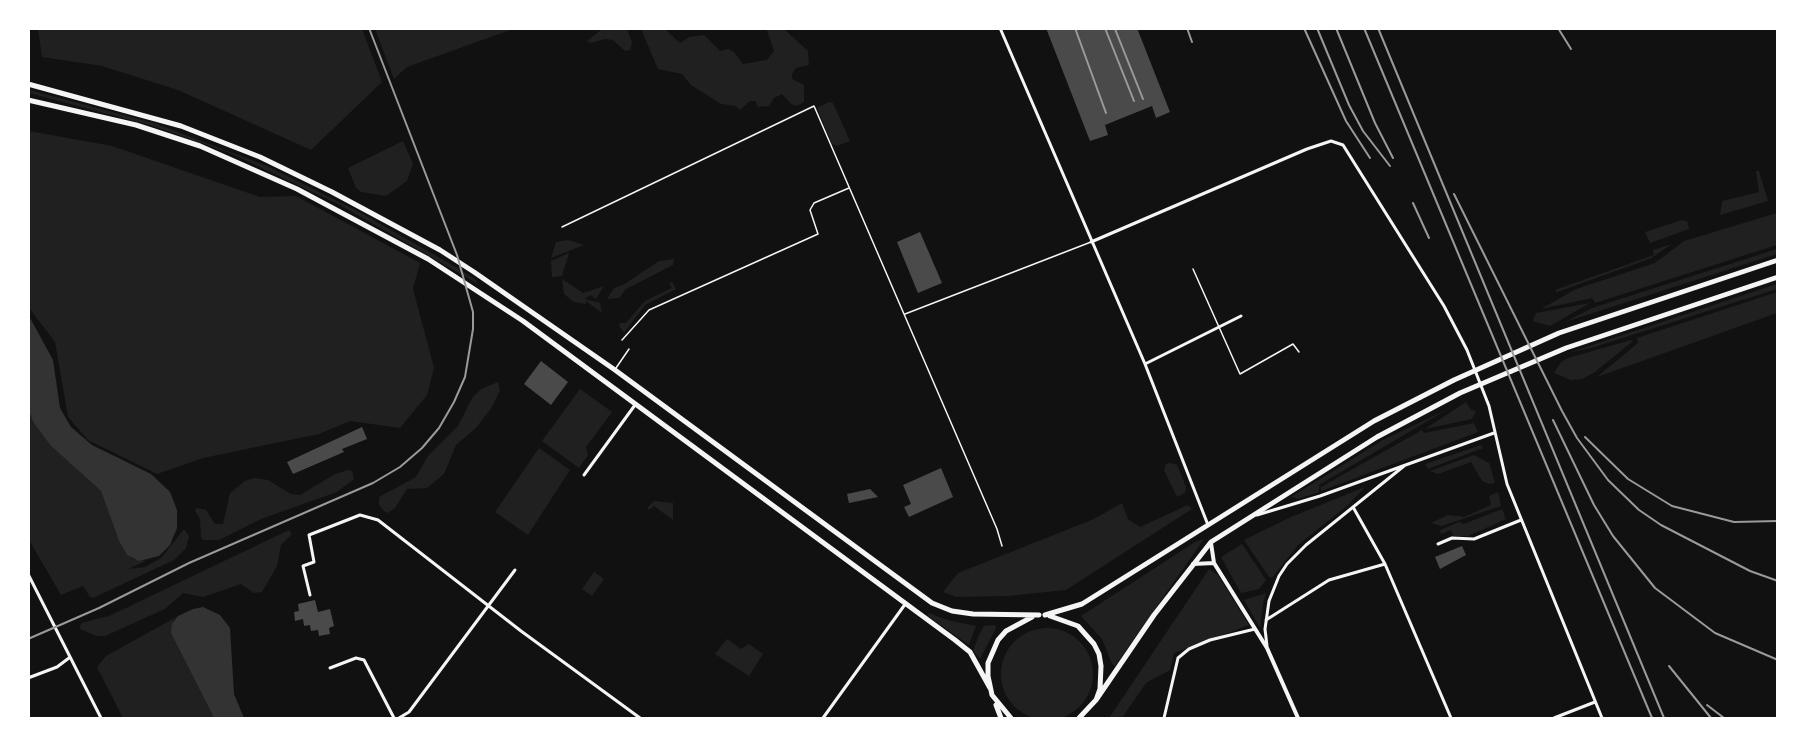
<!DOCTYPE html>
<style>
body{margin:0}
#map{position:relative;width:1806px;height:747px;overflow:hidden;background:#111;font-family:"DM Sans",sans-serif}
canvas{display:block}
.frame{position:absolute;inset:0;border:30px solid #fff;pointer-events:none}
</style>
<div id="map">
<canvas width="1806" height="747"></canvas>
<div class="frame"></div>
</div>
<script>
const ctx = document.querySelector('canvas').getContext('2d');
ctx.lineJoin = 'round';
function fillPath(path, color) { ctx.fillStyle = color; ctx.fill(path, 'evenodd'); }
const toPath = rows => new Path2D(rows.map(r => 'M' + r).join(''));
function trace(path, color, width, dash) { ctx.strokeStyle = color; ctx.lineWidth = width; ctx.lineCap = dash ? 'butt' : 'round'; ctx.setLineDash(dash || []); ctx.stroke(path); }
fillPath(toPath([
 [38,29,362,29,382,82,311,150,178,90,102,66,42,57],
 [375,29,375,28,513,29,407,67,394,79],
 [627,29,632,42,630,50,625,51,613,40,605,39,591,43,587,41,602,29],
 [641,29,665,29,680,43,689,37,704,35,720,51,728,49,734,52,743,64,767,60,774,51,767,30,784,29,808,51,809,65,796,68,792,74,792,79,804,85,804,102,797,106,791,104,782,94,774,98,769,106,757,107,756,101,750,101,740,110,736,106,721,104,691,85,682,74,658,69],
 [29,90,154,123,267,166,361,213,461,270,476,280,478,284,340,205,230,153,153,126,29,93],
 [829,102,833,103,850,141,837,146,832,144,817,108],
 [29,131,112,146,260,197,296,196,420,263,413,289,434,368,427,395,400,428,350,421,319,434,203,458,157,474,88,440,68,417,55,342,29,308],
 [403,141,413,164,407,181,386,196,361,192,356,188,348,168],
 [1756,171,1759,171,1768,201,1720,215,1722,201,1759,192],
 [1777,213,1777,245,1595,303,1592,298,1541,309,1576,289,1655,263,1684,241],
 [1682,220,1687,221,1689,229,1650,243,1645,232],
 [568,240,584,245,551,258,556,242],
 [1672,244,1651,258,1638,263,1557,292,1555,290,1654,255,1653,250],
 [1777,249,1777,254,1565,322,1592,308],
 [569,253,562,276,552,277,551,261],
 [674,259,673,265,626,289,619,298,607,299,614,288,623,285,659,261],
 [562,279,583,293,604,286,596,299,591,295,584,299,600,303,602,313,586,301,586,304,574,302,564,294],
 [672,282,676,289,645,305,624,333,619,326,620,323,626,323,645,301,672,288,669,283],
 [1777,284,1777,289,1591,348,1568,353],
 [1777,292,1777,313,1597,377,1638,343,1637,338],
 [1590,303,1550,326,1533,321,1536,313],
 [1631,340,1633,341,1595,372,1582,379,1571,380,1554,373,1561,362,1568,358],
 [498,382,500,390,492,407,476,428,456,445,444,474,427,488,407,489,395,508,388,513,384,511,379,505,379,497,416,477,428,456,458,426,472,398,481,389],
 [580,389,612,412,586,447,588,455,579,468,542,441],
 [1466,402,1471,410,1476,411,1472,419,1425,429],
 [1448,409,1319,485,1319,492,1298,499,1291,497,1383,440],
 [28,412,51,446,101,491,119,541,127,555,133,559,146,561,128,569,145,567,161,558,184,529,189,536,186,548,174,560,93,598,90,597,83,586,61,595,29,540],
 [1474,423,1478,432,1321,491,1321,487,1422,430,1424,433],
 [1481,445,1483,448,1428,469,1425,464],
 [539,448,570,470,528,535,495,512],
 [1474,455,1489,463,1495,483,1489,484,1482,481,1471,462,1438,474,1430,471],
 [1171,463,1177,465,1186,487,1185,493,1177,497,1164,470,1166,464],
 [348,470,352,471,354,479,337,492,261,519,219,540,203,540,201,537,200,519,195,511,197,508,206,510,215,524,223,524,230,493,245,481,254,478,268,480,291,494,300,495,335,474],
 [1365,487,1348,505,1298,545,1272,578,1269,577,1244,540,1291,517],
 [1498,492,1501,506,1442,526,1431,523,1448,515,1464,517,1491,505,1489,496],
 [654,501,673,503,673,520,654,506,649,510,647,508],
 [1122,503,1128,519,1140,527,1188,505,1192,509,1066,590,1007,596,957,597,943,592,958,573,1094,519],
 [1502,509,1506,519,1468,536,1453,536,1451,530,1441,534,1440,530,1459,522,1464,524],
 [289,530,292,534,281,545,277,566,262,592,254,593,241,584,203,597,183,593,165,609,105,636,96,636,80,629,81,623,109,616],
 [1204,539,1115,666,1112,664,1102,639,1081,616,1195,542],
 [1242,544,1266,580,1259,589,1241,593,1221,557],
 [1209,569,1218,575,1249,625,1174,653,1170,670,1146,683,1122,718,1109,718],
 [594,572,604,579,592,596,582,589],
 [1266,593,1263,604,1260,628,1244,600],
 [929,613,947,620,976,626,969,645,928,616],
 [178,616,174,620,171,633,214,718,123,718,97,667,106,656],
 [995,625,996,628,980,659,973,651,979,635,984,626],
 '1001 674a46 46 0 1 1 92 0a46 46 0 1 1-92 0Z',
 [727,639,741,649,749,644,763,654,749,676,715,654]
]), '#202020');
fillPath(toPath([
 [29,316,53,360,60,408,71,427,92,445,151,474,170,492,177,510,177,528,170,545,159,556,139,561,127,555,119,541,101,491,51,446,34,423,29,412],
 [203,607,220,615,230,628,234,694,244,718,214,718,171,633,172,624,178,616,193,609]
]), '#333');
fillPath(toPath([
 [1046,28,1137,28,1170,112,1156,118,1152,106,1105,125,1108,135,1090,141],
 [920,232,942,283,918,293,897,242],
 [541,361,568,382,551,405,524,384],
 [362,427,367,439,342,449,344,452,293,474,287,462],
 [941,468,953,497,909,517,904,507,911,504,903,485],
 [870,489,878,497,849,503,847,494],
 [1462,546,1466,555,1440,569,1435,557],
 [315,600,318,612,330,609,334,626,329,628,330,634,319,636,318,630,311,631,310,625,304,626,303,619,295,621,294,612,299,611,298,604]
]), '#4a4a4a');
trace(toPath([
 [562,227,814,106,997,529,1002,546],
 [1193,269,1240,374,1293,344,1299,352],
 [905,314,1091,242],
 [622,340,649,310,818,234,810,210,814,203,849,188],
 [616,368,629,349]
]), '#f5f5f5', 1.5);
trace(toPath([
 [1000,28,1145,364,1208,525],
 [1091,242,1307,149,1331,141,1343,145,1444,306,1467,350,1489,406,1507,484,1602,718],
 [1145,364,1241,316],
 [584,475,635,405],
 [1353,507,1385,564,1451,718],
 [1257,515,1320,496,1494,433],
 [1438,544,1452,538,1474,539,1521,520],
 [28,574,101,718],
 [310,595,303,566,314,562,309,535,360,515,378,520,521,631,640,718],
 [1266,620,1329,580,1385,564],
 [1267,646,1265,629,1269,601,1279,576,1287,564,1306,545,1404,466],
 [330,668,356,658,364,660,394,718],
 [28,678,57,667,69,658],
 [399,718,409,712,515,570],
 [823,718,906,603],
 [1164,718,1178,658,1189,649,1210,640,1255,629],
 [1554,718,1595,702]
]), '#f5f5f5', 3);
trace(toPath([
 [1211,543,1214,563,1267,648,1298,718],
 [1193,564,1214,563]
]), '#f5f5f5', 4);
trace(toPath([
 [28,84,181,126,260,157,332,192,440,250,474,272,615,370,932,603,952,611,973,614,1039,615],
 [28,100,136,125,200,146,297,189,428,259,523,321,955,640,970,652,990,688],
 [1045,615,1082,604,1374,421,1454,380,1559,333,1778,260],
 [1050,616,1078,626,1094,644,1099,654,1101,666,1100,689,1096,700,1079,718],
 [1096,700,1154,615,1211,542,1377,437,1460,393,1566,348,1778,277],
 [996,705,1001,718],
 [1011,718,992,695,988,676,988,663,998,640,1006,631,1032,617]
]), '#f5f5f5', 5);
trace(toPath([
 [1075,28,1106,113],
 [1105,28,1134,101],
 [1187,28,1192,42],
 [1304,28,1346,121,1370,158],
 [1317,28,1349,105,1363,131,1390,166],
 [1336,28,1375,123,1393,158],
 [1364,28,1652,718],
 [1378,28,1664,718],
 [1558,28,1571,49],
 [1115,29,1143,99],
 [1454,194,1562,411,1577,438,1608,480,1639,510,1661,525,1750,571,1778,581],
 [1413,203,1429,238],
 [1553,420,1594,505,1613,536,1655,588,1715,633,1778,660],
 [1585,437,1628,479,1672,506,1734,522,1778,521],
 [28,639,99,608,189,563,373,483,400,467,422,448,439,428,454,402,465,377,473,329,473,312,457,255,369,28],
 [1669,666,1711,718],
 [1707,705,1724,718]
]), '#9a9a9a', 2);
</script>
